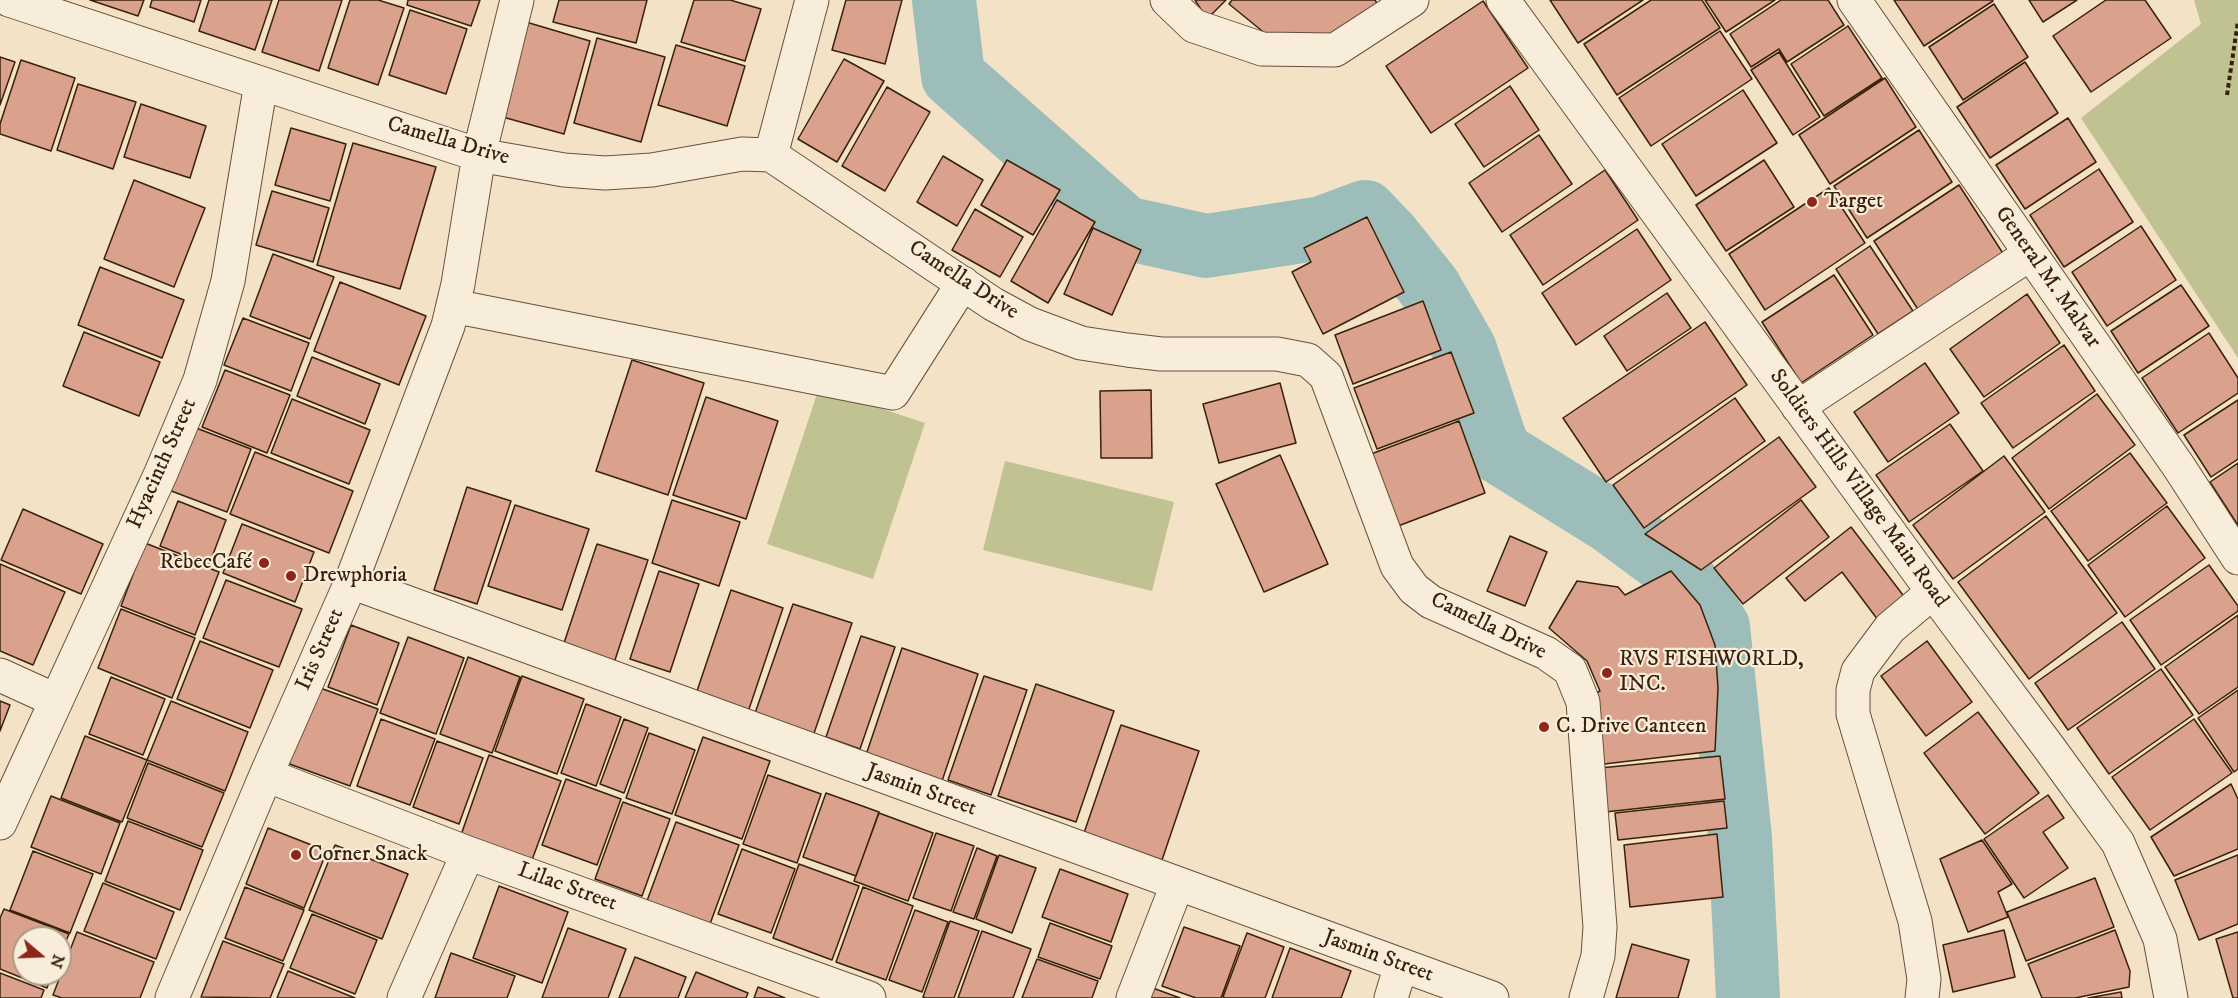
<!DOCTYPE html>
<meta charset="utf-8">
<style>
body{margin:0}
#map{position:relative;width:2238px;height:998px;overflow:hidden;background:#f4e2c6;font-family:"IM FELL DW Pica",serif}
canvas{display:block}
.north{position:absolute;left:12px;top:926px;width:60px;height:60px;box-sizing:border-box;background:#f8ecda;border:2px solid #ac9b87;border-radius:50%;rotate:109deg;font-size:16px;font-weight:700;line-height:24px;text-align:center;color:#39210b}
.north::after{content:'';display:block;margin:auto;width:21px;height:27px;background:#8f2418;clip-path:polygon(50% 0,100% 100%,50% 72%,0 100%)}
</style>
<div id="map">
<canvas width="2238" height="998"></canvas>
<div class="north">N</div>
</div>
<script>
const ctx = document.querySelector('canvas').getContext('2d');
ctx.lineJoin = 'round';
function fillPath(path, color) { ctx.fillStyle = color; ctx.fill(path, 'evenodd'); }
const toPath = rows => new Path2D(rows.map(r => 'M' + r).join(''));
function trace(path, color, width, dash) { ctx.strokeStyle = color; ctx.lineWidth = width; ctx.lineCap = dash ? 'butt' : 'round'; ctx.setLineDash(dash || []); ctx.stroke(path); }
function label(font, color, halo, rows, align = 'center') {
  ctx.font = font + ' "IM FELL DW Pica",serif'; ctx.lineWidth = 4.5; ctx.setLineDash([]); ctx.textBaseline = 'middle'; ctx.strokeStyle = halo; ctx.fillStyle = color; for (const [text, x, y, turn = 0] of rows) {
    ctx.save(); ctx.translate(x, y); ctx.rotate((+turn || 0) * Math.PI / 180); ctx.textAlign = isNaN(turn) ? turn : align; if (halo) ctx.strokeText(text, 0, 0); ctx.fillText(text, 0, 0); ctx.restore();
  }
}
fillPath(toPath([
 [2194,0,2238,0,2238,358,2081,118,2201,24],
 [819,388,925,423,873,579,767,544],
 [1005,461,1174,502,1152,591,983,550]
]), '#c0c292');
trace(toPath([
 [944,0,953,76,1125,228,1206,246,1322,228,1365,212,1389,237,1429,287,1465,350,1499,452,1610,521,1679,572,1718,627,1740,838,1748,998]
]), '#9cbdb9', 64);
const building = toPath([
 [90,0,144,0,138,16,90,0],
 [152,0,201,0,194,22,150,7,152,0],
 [209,0,272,0,255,50,199,31,209,0],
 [279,0,342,0,319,71,262,52,279,0],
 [350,0,378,0,404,8,378,85,328,68,350,0],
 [408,0,480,0,471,26,407,5,408,0],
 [559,0,647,0,636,43,553,22,559,0],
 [694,0,730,0,761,9,745,61,681,42,694,0],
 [846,0,902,0,885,64,832,50,846,0],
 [1195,0,1226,0,1207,19,1195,0],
 [1232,0,1375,0,1378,5,1336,40,1283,48,1229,4,1232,0],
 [1550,0,1643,0,1578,43,1550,0],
 [1651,0,1702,0,1720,28,1617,95,1584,44,1651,0],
 [1705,0,1775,0,1726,32,1705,0],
 [1781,0,1828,0,1844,25,1787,62,1779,49,1751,67,1730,34,1781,0],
 [1894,0,1992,0,1993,1,1924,46,1894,0],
 [2029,0,2077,0,2043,22,2029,0],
 [2106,0,2145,0,2171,38,2091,92,2053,36,2106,0],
 [1483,1,1528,68,1431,133,1386,66,1483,1],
 [1994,4,2028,57,1963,100,1929,47,1994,4],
 [410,10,467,29,446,94,389,75,410,10],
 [526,22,590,41,564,134,499,116,526,22],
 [1848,26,1882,78,1824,116,1791,64,1848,26],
 [1720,31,1752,79,1651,146,1619,98,1720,31],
 [597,38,665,57,641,142,574,123,597,38],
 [676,45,745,66,727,126,658,105,676,45],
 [1779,52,1820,117,1793,135,1751,70,1779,52],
 [0,57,15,62,0,105,0,57],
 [844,59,884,81,837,162,798,139,844,59],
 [21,60,75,78,51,151,0,134,0,124,21,60],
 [2025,62,2058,113,1990,158,1957,107,2025,62],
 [1885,78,1916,127,1830,184,1799,135,1885,78],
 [78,84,136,102,113,169,57,150,78,84],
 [1510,86,1539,130,1484,167,1455,124,1510,86],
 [887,87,930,112,885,191,842,166,887,87],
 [1743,90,1777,143,1696,196,1662,144,1743,90],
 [141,104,206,126,190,178,124,157,141,104],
 [2068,118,2096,162,2025,209,1996,165,2068,118],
 [291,128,346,144,330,201,275,185,291,128],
 [1919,130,1952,182,1867,238,1834,186,1919,130],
 [1539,135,1572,184,1502,232,1469,183,1539,135],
 [353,143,436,167,400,289,317,265,353,143],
 [943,156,983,180,957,226,917,202,943,156],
 [1007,160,1060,190,1033,235,981,205,1007,160],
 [1764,160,1794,207,1726,251,1696,205,1764,160],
 [2099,169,2133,222,2064,267,2030,215,2099,169],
 [1605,170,1638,220,1543,285,1510,235,1605,170],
 [134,180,205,208,174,287,104,259,134,180],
 [1959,185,2004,255,1919,311,1874,241,1959,185],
 [1829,188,1865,243,1765,310,1729,254,1829,188],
 [272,191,329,208,313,262,256,245,272,191],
 [1057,200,1095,222,1048,303,1011,281,1057,200],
 [975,209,1023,237,1000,277,952,250,975,209],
 [1367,217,1404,292,1323,334,1292,272,1311,262,1304,248,1367,217],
 [2141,226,2176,280,2107,326,2072,272,2141,226],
 [1093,228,1141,250,1112,315,1064,294,1093,228],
 [1637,229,1671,280,1576,345,1542,293,1637,229],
 [1870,246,1913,311,1878,334,1836,269,1870,246],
 [273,254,334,277,310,339,250,316,273,254],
 [100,267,184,300,162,358,78,325,100,267],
 [1834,275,1873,335,1801,383,1762,322,1834,275],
 [340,282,426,316,399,385,314,351,340,282],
 [2181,285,2209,326,2138,373,2111,331,2181,285],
 [1667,293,1691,328,1627,371,1604,336,1667,293],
 [2027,294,2060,343,1984,397,1950,349,2027,294],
 [1423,301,1441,350,1353,384,1335,335,1423,301],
 [243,318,309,343,291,391,224,365,243,318],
 [1705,322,1747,385,1606,482,1563,418,1705,322],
 [84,332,160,362,139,416,63,386,84,332],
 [2209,333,2238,378,2238,393,2178,433,2142,378,2209,333],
 [2064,345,2095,391,2013,448,1981,403,2064,345],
 [1451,352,1474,413,1377,449,1354,388,1451,352],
 [312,357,380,384,365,424,297,396,312,357],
 [632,360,704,383,668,495,596,471,632,360],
 [1925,363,1959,413,1888,462,1854,412,1925,363],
 [225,370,290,395,267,453,202,427,225,370],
 [1280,383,1296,443,1219,463,1203,404,1280,383],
 [1151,390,1152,458,1101,458,1100,391,1151,390],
 [2097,394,2135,445,2049,509,2012,458,2097,394],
 [706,397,778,421,746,519,673,495,706,397],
 [1735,398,1765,441,1644,528,1613,485,1735,398],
 [292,399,370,430,349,484,271,453,292,399],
 [2238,400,2238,459,2211,477,2184,435,2238,400],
 [1459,421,1485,493,1398,526,1371,454,1459,421],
 [1950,424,1983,471,1909,522,1876,475,1950,424],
 [191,426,251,449,227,512,166,489,191,426],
 [1779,437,1816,487,1701,570,1645,534,1779,437],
 [255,452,353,491,329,553,230,514,255,452],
 [2130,453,2167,503,2088,561,2051,511,2130,453],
 [1280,455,1328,564,1264,592,1216,484,1280,455],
 [2004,456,2045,512,1953,579,1913,525,2004,456],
 [2238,463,2238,525,2210,482,2238,463],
 [467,487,511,501,477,604,434,590,467,487],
 [672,500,740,522,719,586,652,563,672,500],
 [1801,500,1829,537,1743,604,1714,568,1801,500],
 [178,501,226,520,209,565,160,546,178,501],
 [515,505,589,529,562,610,488,586,515,505],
 [2167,506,2205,558,2125,617,2088,565,2167,506],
 [23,509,103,544,81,594,1,560,23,509],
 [2046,516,2117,613,2029,679,1958,582,2046,516],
 [242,524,314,552,295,602,223,573,242,524],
 [1851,527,1906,599,1878,620,1842,572,1805,601,1786,578,1851,527],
 [1510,536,1547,552,1525,606,1487,591,1510,536],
 [145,543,219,572,195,635,121,606,145,543],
 [597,544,648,560,614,663,563,646,597,544],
 [0,564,65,592,33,665,0,651,0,564],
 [2209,565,2238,606,2238,611,2161,665,2130,620,2209,565],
 [659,571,699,584,670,672,630,659,659,571],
 [1671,571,1700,605,1715,645,1718,688,1715,751,1604,764,1596,693,1600,691,1587,661,1549,628,1577,581,1618,587,1625,595,1671,571],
 [226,580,302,609,279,667,203,638,226,580],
 [731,590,783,608,748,712,696,694,731,590],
 [793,604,852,623,812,739,753,719,793,604],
 [121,609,195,638,172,698,98,668,121,609],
 [2238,615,2238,687,2199,714,2165,667,2238,615],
 [2122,622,2155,669,2068,730,2035,683,2122,622],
 [351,625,399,643,377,705,328,687,351,625],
 [861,636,895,647,860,749,826,737,861,636],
 [408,637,464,658,436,734,380,713,408,637],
 [200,641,273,670,250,728,177,699,200,641],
 [1927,641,1972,702,1926,736,1881,676,1927,641],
 [902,648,978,674,942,781,866,755,902,648],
 [468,657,520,677,492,753,440,734,468,657],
 [2161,669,2193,715,2109,774,2077,728,2161,669],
 [522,676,584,699,557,774,495,751,522,676],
 [984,676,1027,690,991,795,948,780,984,676],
 [111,677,165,699,143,755,89,734,111,677],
 [1036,684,1114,711,1076,822,998,796,1036,684],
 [312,685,378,709,350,786,284,762,312,685],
 [2238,690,2238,769,2234,772,2198,718,2238,690],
 [0,701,10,705,0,731,0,701],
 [171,701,248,732,225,791,147,760,171,701],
 [586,704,621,717,596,786,561,773,586,704],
 [1978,712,2039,793,1985,834,1924,753,1978,712],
 [381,719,435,739,410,805,357,786,381,719],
 [624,719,648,728,624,793,600,784,624,719],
 [2194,719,2232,773,2150,830,2112,777,2194,719],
 [1121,725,1199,751,1162,860,1084,833,1121,725],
 [649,733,695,750,672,814,626,798,649,733],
 [85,736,147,760,122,822,61,798,85,736],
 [703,737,770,761,742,839,675,815,703,737],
 [437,741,483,758,459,824,413,807,437,741],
 [489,755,561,781,532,860,461,835,489,755],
 [1720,756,1725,799,1605,812,1600,768,1720,756],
 [148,763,224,793,202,847,127,818,148,763],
 [768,775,821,794,797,863,743,844,768,775],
 [566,779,621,799,597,865,542,845,566,779],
 [2231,784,2238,799,2238,849,2174,876,2151,837,2231,784],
 [826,793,879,812,856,876,803,857,826,793],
 [2048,795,2064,818,2043,832,2068,868,2024,898,1984,839,2048,795],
 [51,796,120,823,101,874,31,847,51,796],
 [1724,801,1727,828,1618,840,1615,813,1724,801],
 [623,802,670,819,642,896,595,879,623,802],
 [879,813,933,833,908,901,854,881,879,813],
 [128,821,203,850,180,910,105,881,128,821],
 [676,822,739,845,710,924,647,901,676,822],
 [268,828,327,851,304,908,246,884,268,828],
 [936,833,974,846,951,911,913,898,936,833],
 [1717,834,1723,897,1630,907,1624,845,1717,834],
 [1982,840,2012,884,1998,892,2008,917,1968,932,1940,859,1982,840],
 [335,845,408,874,382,939,309,910,335,845],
 [977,848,997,856,974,919,953,912,977,848],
 [742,849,795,869,771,933,718,914,742,849],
 [33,851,93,874,70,933,10,910,33,851],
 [999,855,1036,868,1012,933,976,919,999,855],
 [2238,855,2238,924,2199,940,2175,880,2238,855],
 [799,864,859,886,832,960,773,938,799,864],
 [1060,869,1128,894,1111,942,1042,917,1060,869],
 [2095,878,2114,927,2026,961,2007,912,2095,878],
 [103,883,174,912,156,959,84,931,103,883],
 [499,886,568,912,542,983,473,958,499,886],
 [245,887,304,910,283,961,225,938,245,887],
 [863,887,913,906,886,980,836,962,863,887],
 [4,909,69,934,60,955,60,938,24,938,24,974,52,974,47,988,0,969,0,918,4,909],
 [915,910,948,922,922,992,889,980,915,910],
 [312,914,377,940,355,994,290,968,312,914],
 [950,921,979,931,954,998,926,998,923,997,950,921],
 [1050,923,1112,946,1100,979,1038,957,1050,923],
 [1184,927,1240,946,1221,998,1196,998,1162,986,1184,927],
 [568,928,626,949,608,998,542,998,568,928],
 [2004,930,2015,977,1953,992,1943,945,2004,930],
 [2115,930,2130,971,2129,987,2075,998,2042,998,2028,964,2115,930],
 [982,931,1031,949,1013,998,958,998,982,931],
 [77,932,154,962,140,998,62,998,53,995,77,932],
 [2238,932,2238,998,2233,998,2216,939,2238,932],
 [1247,933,1284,947,1265,998,1225,998,1223,997,1247,933],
 [223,941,284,964,270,998,201,997,223,941],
 [1632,944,1689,960,1678,998,1616,998,1632,944],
 [1290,948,1351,971,1341,998,1272,998,1290,948],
 [451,953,515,976,507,998,435,998,451,953],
 [635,957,686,977,678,998,619,998,635,957],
 [1037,959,1098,981,1092,998,1022,998,1037,959],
 [288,971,355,998,277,998,288,971],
 [696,972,748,993,746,998,685,998,696,972],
 [0,973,44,990,41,998,0,998,0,973],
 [758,987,785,998,754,998,758,987],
 [1150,987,1180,998,1146,998,1150,987],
 [2121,992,2122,998,2088,998,2121,992]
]);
fillPath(building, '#daa28c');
trace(building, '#39210b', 1.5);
const minor = toPath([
 [9,0,479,155,564,170,605,173,652,170,742,154,771,155,993,304,1030,324,1081,343,1127,350,1161,354,1277,354,1308,360,1326,376,1397,566,1414,589,1431,602,1546,653,1570,670,1583,702,1600,927,1598,956,1586,998],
 [1167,0,1194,26,1262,49,1335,50,1412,0],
 [1503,0,1933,592,2050,749,2118,843,2160,939,2171,998],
 [1854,0,2179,467,2238,558],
 [771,155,812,0],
 [453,306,893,393,963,283],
 [1798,407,2030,254],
 [351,582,1492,998],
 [0,675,55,700],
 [266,775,468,853,869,998],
 [0,823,161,473,200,380,228,281,261,83],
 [172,998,266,775,351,582,448,326,458,284,479,155,517,0],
 [404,998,468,853],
 [1133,998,1177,885],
 [1391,998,1401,965],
 [1922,998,1924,979,1915,921,1853,714,1853,690,1858,671,1890,628,1933,592]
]);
trace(minor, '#68513a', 35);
trace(toPath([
 [2227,95,2238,21]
]), '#39210b', 4, [4.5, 3]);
trace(minor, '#f8ecda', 33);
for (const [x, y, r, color] of [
 [1812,202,6,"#8f2418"],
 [264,563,6,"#8f2418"],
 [291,576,6,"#8f2418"],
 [1607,673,6,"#8f2418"],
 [1544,727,6,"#8f2418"],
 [296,855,6,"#8f2418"]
]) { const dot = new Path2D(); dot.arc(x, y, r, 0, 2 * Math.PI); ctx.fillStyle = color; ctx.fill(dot); trace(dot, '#f8ecda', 2); }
label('22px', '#39210b', '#f8ecda', [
 ["Camella Drive",448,142,16],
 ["General M. Malvar",2047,278,55],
 ["Camella Drive",963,281,33],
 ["Hyacinth Street",163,464,-66],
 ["Soldiers Hills Village Main Road",1858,489,54],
 ["Camella Drive",1488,627,26],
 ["Iris Street",321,650,-66],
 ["Jasmin Street",921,791,20],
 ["Lilac Street",567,888,20],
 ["Jasmin Street",1378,957,20]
]);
label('22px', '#39210b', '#f8ecda', [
 ["Target",1824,202],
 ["RebecCafé",252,563,"right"],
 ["Drewphoria",303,576],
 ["RVS FISHWORLD,",1619,660],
 ["INC.",1619,685],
 ["C. Drive Canteen",1556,727],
 ["Corner Snack",308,855]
], 'left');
</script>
